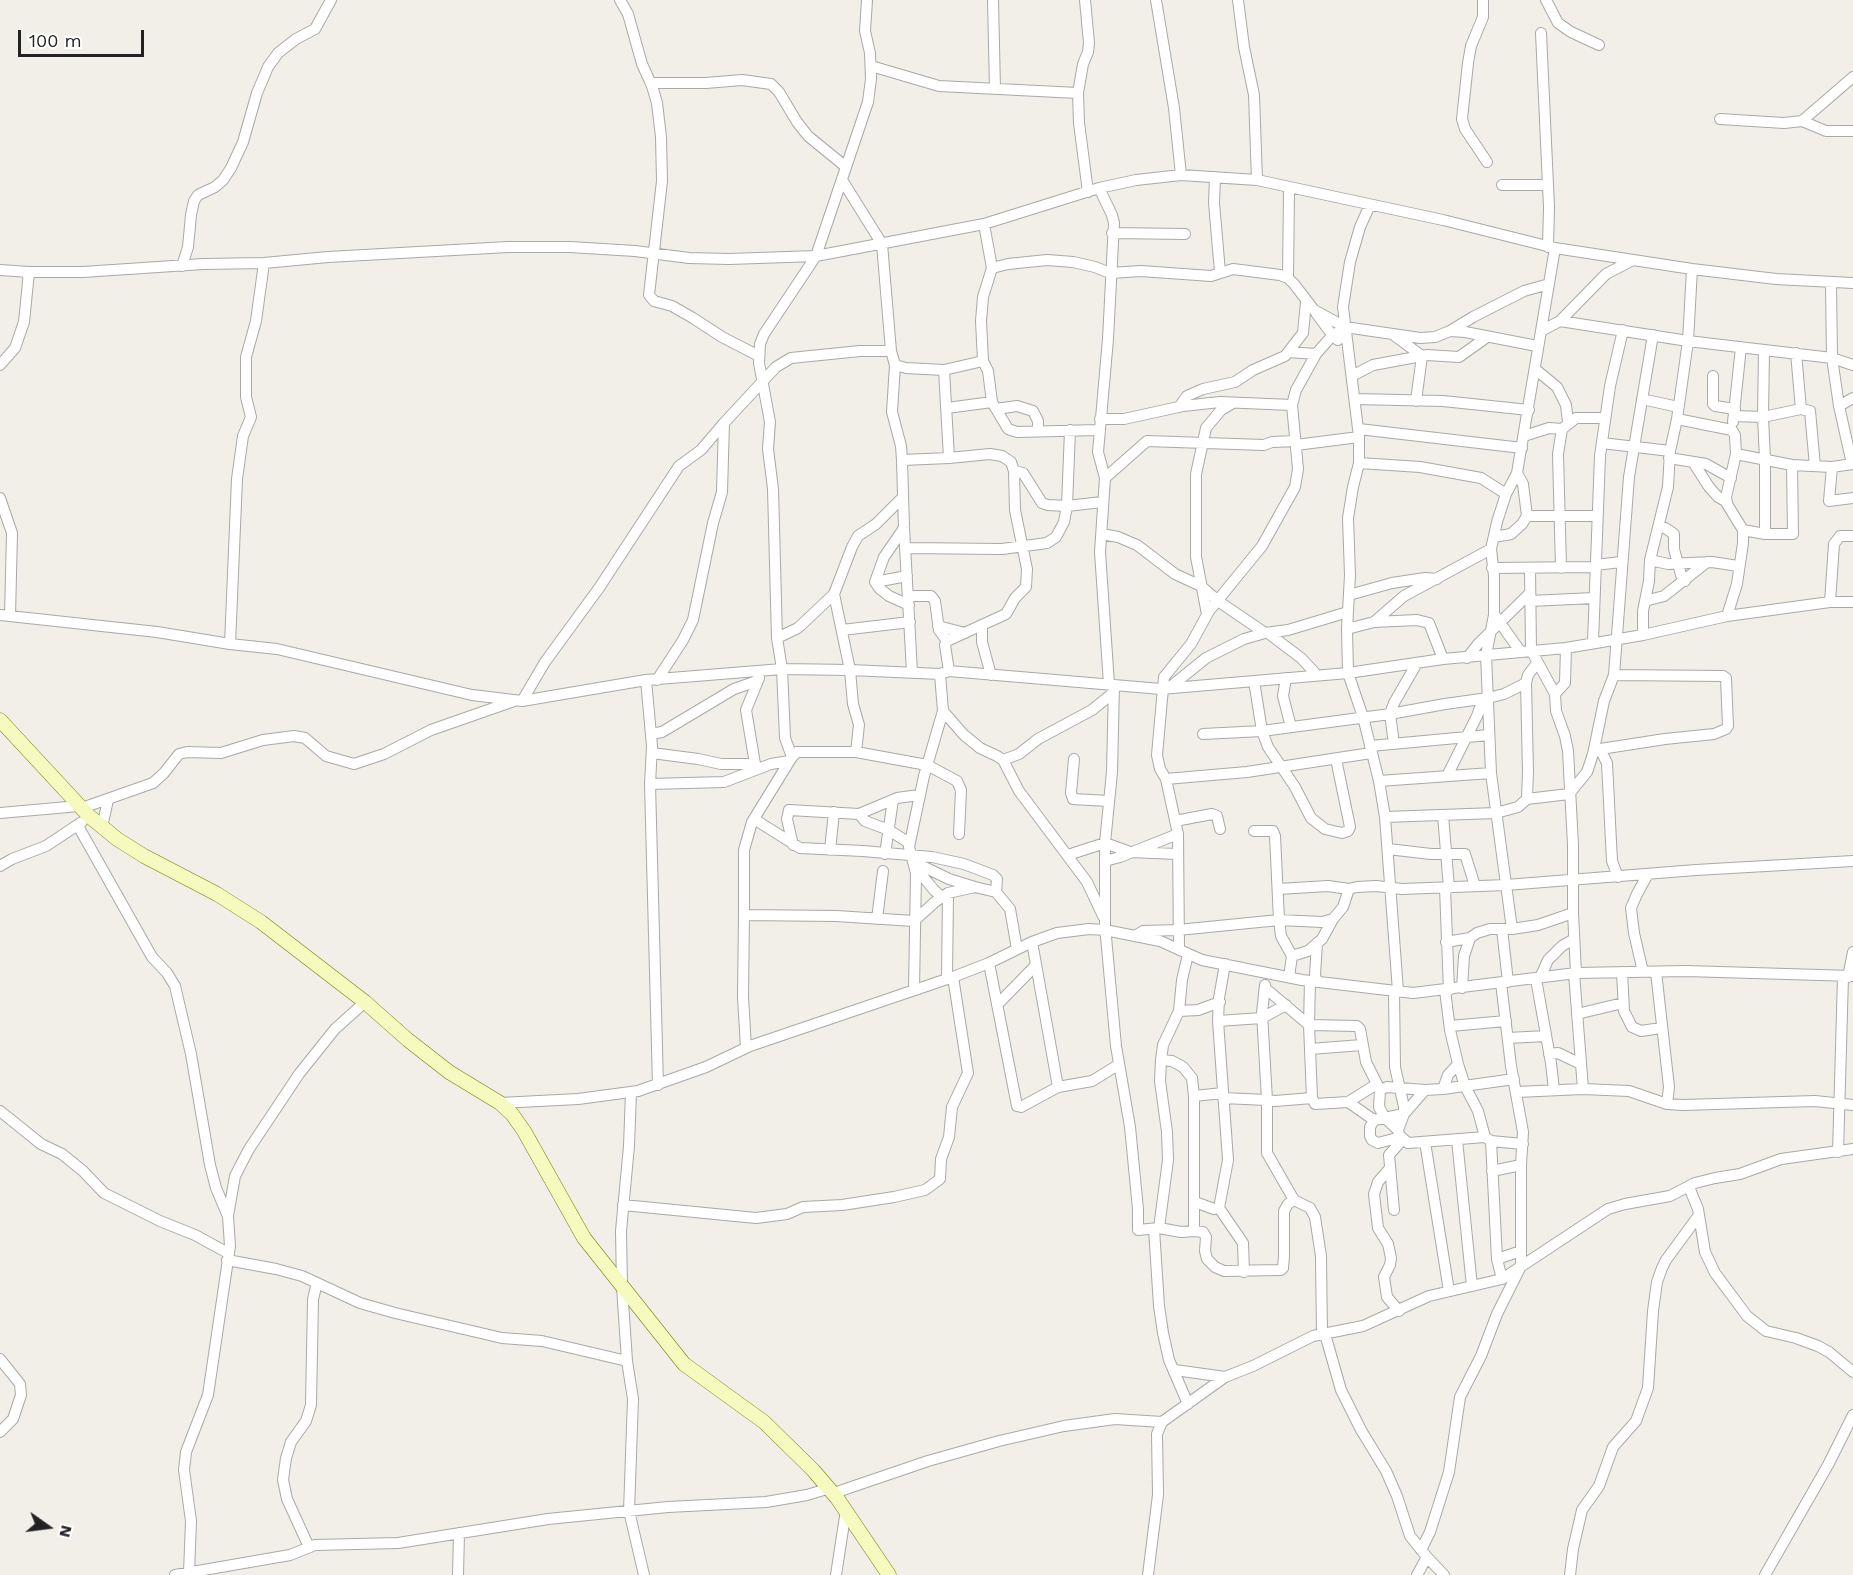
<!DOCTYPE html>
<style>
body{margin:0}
#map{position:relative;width:1853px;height:1575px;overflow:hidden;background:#f2efe9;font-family:"Work Sans",sans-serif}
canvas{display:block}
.north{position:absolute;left:18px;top:1497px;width:60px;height:60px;-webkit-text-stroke:4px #fff;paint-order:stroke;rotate:104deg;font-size:16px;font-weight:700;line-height:24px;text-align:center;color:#222}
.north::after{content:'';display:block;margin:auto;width:21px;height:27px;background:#222;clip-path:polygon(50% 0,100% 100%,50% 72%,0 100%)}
.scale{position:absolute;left:18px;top:30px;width:126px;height:27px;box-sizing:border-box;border:3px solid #222;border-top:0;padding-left:8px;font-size:18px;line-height:21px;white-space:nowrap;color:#222;-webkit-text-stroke:4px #fff;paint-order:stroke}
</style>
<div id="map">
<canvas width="1853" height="1575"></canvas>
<div class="north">N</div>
<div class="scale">100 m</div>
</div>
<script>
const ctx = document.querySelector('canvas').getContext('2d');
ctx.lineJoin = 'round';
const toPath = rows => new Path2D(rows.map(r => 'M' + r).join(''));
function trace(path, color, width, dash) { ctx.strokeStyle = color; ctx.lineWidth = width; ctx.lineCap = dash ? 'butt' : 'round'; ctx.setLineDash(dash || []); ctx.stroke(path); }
const street = toPath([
 [620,0,628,14,642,64,652,86,657,103,661,137,662,181,649,295,654,301,672,306,693,318,722,337,759,356],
 [993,0,995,89],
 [1085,0,1089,43,1088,52,1083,64,1078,93,1079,123,1088,192],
 [1156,0,1174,108,1181,175],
 [1238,0,1244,47,1254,95,1257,180],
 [1483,0,1483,17,1471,46,1468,63,1462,119,1465,129,1487,162],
 [1546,0,1558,23,1571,32,1599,45],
 [1541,33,1549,207,1548,247],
 [871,66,939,86,1078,93],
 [651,83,706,83,742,80,771,84,779,92,797,122,808,136,846,167],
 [1720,119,1784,123,1802,121,1853,77],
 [1802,121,1826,131,1853,131],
 [1215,177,1214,203,1220,272],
 [842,180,882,244,891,351,895,365,892,412,901,446,902,460,904,528,912,672],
 [1502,185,1548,185],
 [1099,188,1112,215,1114,223,1108,339,1098,452,1105,478,1100,552,1109,684],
 [1112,233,1185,234],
 [182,266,188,247,191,215,194,201,198,195,215,187,223,180,231,168,243,142,257,93,268,67,278,53,296,39,315,29,331,0],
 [992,268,1008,264,1047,260,1073,262,1095,267,1110,273,1141,271,1211,276,1233,269,1280,275,1288,278,1294,284,1314,310,1345,327],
 [0,270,29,272,83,272,203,264,264,263,328,257,508,247,570,247,635,251,689,258,729,259,816,256,984,224,1099,188,1136,180,1181,175,1257,180,1443,220,1555,248,1692,269,1776,279,1853,283],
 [1288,278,1289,189],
 [1831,283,1832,358,1839,406,1852,464],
 [1316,313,1333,336,1338,340],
 [1560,321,1606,274,1633,260],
 [1450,331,1473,317,1524,291,1549,284],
 [1541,331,1560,321,1688,341,1832,358,1853,365],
 [1395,336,1422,356,1416,401],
 [1288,352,1316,354],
 [983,361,981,321,983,297,992,268,984,224],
 [0,365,15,348,24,322,29,272],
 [895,365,906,368,944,370,983,361,988,371,992,402,1008,429,1017,432,1099,430],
 [1535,369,1557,387,1566,405,1568,422],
 [1352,376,1373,365,1427,355,1459,357,1487,337],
 [1713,376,1713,404,1715,406,1735,409],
 [1355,399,1443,401,1529,410],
 [1642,399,1678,407],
 [1839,406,1853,398],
 [1179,407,1187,396,1203,389,1235,382,1253,370,1285,356,1303,333,1306,302],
 [947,408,992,402],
 [996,409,1017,406,1033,411,1038,421,1038,430],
 [1801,409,1810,411,1815,466],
 [1734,416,1763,417,1764,350],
 [1100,419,1124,419,1183,406,1220,402,1292,405,1296,390,1316,354,1331,337,1345,327,1420,338,1435,337,1450,331,1465,332,1537,346],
 [1677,419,1732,430,1735,435,1736,454,1726,497,1727,504,1743,530,1743,543,1737,584,1727,616],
 [1733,422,1741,347],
 [1359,429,1522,448],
 [1524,436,1549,428,1562,429],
 [1602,443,1670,451],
 [1296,445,1359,437],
 [1736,454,1792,465,1832,467,1853,464],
 [949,458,990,454,1002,456,1011,462,1014,471],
 [1669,458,1706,464,1731,478],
 [902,460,949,458,944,370],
 [1693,462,1709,487,1718,497,1727,502],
 [1359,463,1420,467,1481,478,1506,494],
 [1832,467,1829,501,1853,498],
 [1105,478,1147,441,1264,445,1272,442,1296,441],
 [0,498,12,533,10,616],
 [1527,516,1597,516],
 [1658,527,1665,528,1674,534,1674,549,1681,575,1685,581],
 [904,528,884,557,875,582,879,588,889,596,909,605],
 [1743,530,1765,534,1765,459,1763,417,1801,409,1796,353],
 [1102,534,1118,537,1137,545,1175,574,1201,586,1218,601,1265,633],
 [1765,534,1793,534,1792,465],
 [1494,537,1511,534,1522,524,1527,516,1523,484,1517,473],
 [906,548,1002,549,1047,543,1056,537,1064,522,1067,506,1070,430],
 [1650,560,1668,564,1712,562,1738,566],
 [1595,565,1621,562],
 [1492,568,1595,567],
 [1561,568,1558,454,1562,429,1576,418,1605,418],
 [1530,569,1531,650,1555,694],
 [875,582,907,576],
 [834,594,850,670,853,704,859,725,856,752,797,752,792,757,752,822,744,850,744,915,836,916,914,921,935,902,948,893,975,887,996,892,1010,909,1017,949],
 [1349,595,1392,583,1425,578,1437,579],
 [909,596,931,596,935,601,939,630,947,641],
 [1530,601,1594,598],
 [1645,601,1664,596,1707,562],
 [1830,602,1834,544,1840,536,1853,536],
 [1207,614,1196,557,1196,474,1206,428,1221,410,1233,403],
 [0,615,157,632,230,644,277,649,472,695,522,701,646,680,782,669,850,670,940,674,949,671,1161,689,1348,673,1443,659,1566,648,1643,635,1727,616,1830,602,1853,602],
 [1496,617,1520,651],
 [1374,622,1417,620,1429,623,1443,659],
 [982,625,982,642,991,675],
 [938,626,965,633],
 [1347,629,1350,575,1348,518,1353,487,1359,463,1359,437,1343,307,1350,262,1360,227,1370,205],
 [842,630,910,622],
 [1268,633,1301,658,1317,675],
 [1643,635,1643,611,1649,581,1650,560,1668,487,1670,451,1677,419,1688,341,1692,269],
 [777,638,773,489,768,449,770,422,759,363,760,344,764,334,816,256,868,102,871,79,870,53,865,31,867,0],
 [1593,642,1600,456,1610,386,1623,330],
 [230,644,237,479,243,436,251,417,246,397,246,357,256,321,264,263],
 [1566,648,1565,683,1555,694,1556,711,1565,736,1568,751,1573,845,1573,913,1576,973],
 [1467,658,1478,644,1530,593],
 [949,671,945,645,947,641,1006,614,1015,598,1026,587,1027,569,1015,510,1014,471,1023,473,1042,503,1048,505,1067,506,1102,502],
 [759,678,746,710,755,764,759,768],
 [1286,678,1283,696,1291,727],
 [646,680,652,746,650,784,658,1085],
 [657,680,683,640,693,620,713,523,722,492,724,423],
 [1254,681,1262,731,1268,747,1295,787,1311,818,1325,829,1342,833,1348,831,1350,827,1336,759],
 [1114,685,1112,772,1105,843,1105,926,1116,1046,1130,1127,1138,1209,1138,1230,1159,1228],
 [1169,688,1206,658,1244,639,1265,633,1288,630,1348,612],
 [522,701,545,662,599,588,679,466,701,450,724,423,776,367,791,358,860,351,891,351],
 [943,711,964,735,980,748,997,756,1003,760,1019,791,1087,882,1103,916],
 [651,734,662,732,734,689,757,681],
 [1203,734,1262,731,1390,714,1445,704,1488,698,1504,694,1526,683],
 [1394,744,1390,714,1394,703,1417,663],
 [1370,746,1489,735],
 [1600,749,1607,763,1612,861,1618,877],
 [1594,750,1665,739,1714,734,1726,729,1728,726,1726,678,1723,676,1614,675],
 [856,752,927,765,957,781,961,790,959,834],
 [652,753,698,759,721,764,755,764],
 [792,757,785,738,782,669,777,638,798,628,834,594,852,547,858,536,876,524,903,497],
 [1074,759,1071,793,1073,799,1109,801],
 [1003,760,1019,754,1038,739,1092,710,1113,693],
 [1447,776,1477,716,1483,699],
 [1166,779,1247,772,1371,753],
 [1379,781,1491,773],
 [650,784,724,782,771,764,789,761],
 [1527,799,1528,771,1526,683,1528,675,1537,663],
 [82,808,153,783,164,773,179,754,187,752,221,753,263,740,294,736,305,738,326,756,354,764,384,754,431,730,514,701],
 [0,813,79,806],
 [859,814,865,821,889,830,909,843],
 [1443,815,1449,888],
 [1385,817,1496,813,1518,807,1527,799,1569,794,1587,772,1593,754,1604,701,1614,675,1629,477,1653,335],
 [754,819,800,848,863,851,932,857,964,864,993,875,997,879,996,892],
 [1175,821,1212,814,1217,816,1220,829],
 [78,826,152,957,167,973,175,986,191,1054,210,1165,216,1188,227,1214],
 [102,827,108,800],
 [1254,831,1273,831,1275,836,1279,920,1281,936,1292,956,1289,977],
 [793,845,787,819,789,810,859,814,897,798,919,795],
 [1388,849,1431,854,1465,854,1475,886],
 [830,850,834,812],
 [885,854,893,800],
 [1068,855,1105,843,1130,852,1178,854],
 [1105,861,1120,857,1178,834],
 [914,862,949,879,975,887],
 [0,866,12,859,46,846,82,822],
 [915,867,934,890,942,897],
 [1445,888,1449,990],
 [1278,889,1328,886,1349,889],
 [744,915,743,997,746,1048],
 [877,919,883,871],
 [1502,929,1508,982],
 [1512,929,1491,773,1486,655,1494,615,1494,576,1491,549,1497,522,1506,494,1517,473,1555,248],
 [1135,936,1143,931,1178,930,1279,920,1322,922,1333,919,1343,907,1349,889,1357,887,1376,886,1402,889,1506,885,1696,870,1853,861],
 [1032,942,1058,1087],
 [1446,942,1470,938],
 [1179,949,1178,834,1166,779,1160,769,1157,755,1164,677,1191,644,1209,611,1262,546,1295,487,1298,469,1292,405],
 [1292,956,1308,951,1322,939,1333,919],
 [989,963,1017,1106,1021,1107,1058,1087,1092,1081,1118,1065],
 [1622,972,1624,1011,1632,1027,1641,1031,1661,1028],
 [1643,972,1634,933,1631,908,1637,894,1648,874],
 [1656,972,1669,1087,1667,1104],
 [1574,973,1583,1089],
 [1848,977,1853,952],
 [1540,978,1548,960,1562,946,1574,939],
 [947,979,948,893],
 [1536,979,1551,1063,1554,1090],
 [1310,981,1309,1025,1357,1026,1360,1029,1366,1062,1380,1090],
 [1317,982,1315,975,1317,943],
 [1265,985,1262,1013,1267,1100,1275,1101,1312,1098],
 [1265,988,1309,1025,1312,1098,1315,1104,1348,1102,1377,1084],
 [1462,988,1464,956,1470,938,1477,933,1490,929,1512,929,1538,925,1573,913],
 [914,990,916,873,909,847,924,776,943,711,940,674],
 [1394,990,1395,1067,1404,1107,1404,1114,1398,1130,1399,1135,1408,1143,1485,1137],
 [1445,990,1450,1030,1458,1064,1465,1086,1478,1111,1485,1137,1491,1141,1523,1144],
 [1398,991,1385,817,1379,781,1363,717,1348,673,1347,629,1374,622,1404,596,1491,549],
 [997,1005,1036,965],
 [1179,1011,1198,1010,1220,1002],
 [1577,1014,1623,1003],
 [1218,1021,1262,1018,1286,1005],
 [1450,1026,1506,1021],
 [1508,1038,1546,1036],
 [1310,1049,1362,1045],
 [1549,1054,1558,1053,1581,1064],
 [1161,1060,1172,1061,1183,1067,1192,1078,1194,1096,1194,1231,1181,1232,1159,1228,1168,1160,1167,1132,1160,1081,1161,1060,1163,1045,1179,1011,1182,980,1188,954],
 [1443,1089,1448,1075,1458,1064],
 [631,1092,629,1146,621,1231,622,1287,627,1361,633,1399,629,1511,644,1575],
 [1517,1092,1583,1089,1629,1091,1667,1104,1683,1105,1815,1101,1853,1105],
 [1194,1096,1223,1093],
 [1223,1098,1267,1100,1267,1153,1294,1200,1310,1208,1315,1217,1321,1256,1322,1334],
 [1348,1102,1374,1120],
 [500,1103,578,1099,638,1091,706,1067,750,1046,953,977,989,963,1032,942,1057,933,1089,929,1105,930,1160,941,1202,960,1302,980,1413,993,1576,973,1686,971,1853,976],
 [0,1111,41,1144,62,1154,83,1171,104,1193,160,1221,195,1235,228,1253],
 [1398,1130,1385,1118,1379,1107,1380,1090,1387,1087,1425,1090,1443,1089,1514,1079],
 [1401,1137,1378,1143,1372,1140,1370,1136,1370,1127,1374,1120,1404,1114,1425,1090],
 [1457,1140,1472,1286],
 [1491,1141,1497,1259,1502,1279],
 [1425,1142,1449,1291],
 [1838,1152,1843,977],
 [1390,1168,1378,1182,1374,1194,1378,1228,1388,1244,1391,1258,1390,1265,1384,1277,1387,1297,1399,1311],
 [1492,1171,1521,1165],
 [1689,1187,1698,1209,1705,1252,1715,1273,1747,1316,1766,1331,1796,1338,1818,1346,1829,1352,1853,1372],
 [1195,1202,1214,1209,1219,1208,1228,1160,1218,1021,1219,998,1225,964],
 [623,1205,756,1218,787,1214,803,1207,842,1205,894,1197,925,1190,940,1179,941,1159,949,1137,952,1107,968,1073,953,977],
 [1219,1208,1243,1243,1244,1272],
 [1394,1210,1389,1155,1403,1139],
 [1154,1229,1159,1306,1163,1333,1169,1360,1188,1404],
 [1194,1231,1203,1232,1206,1237,1205,1251,1207,1259,1215,1267,1224,1271,1281,1270,1283,1268,1284,1256,1284,1211,1288,1204,1294,1200],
 [1497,1259,1521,1251],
 [227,1260,276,1269,302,1276,360,1303,395,1313,502,1338,542,1341,627,1361],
 [1325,1334,1341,1390,1361,1430,1386,1471,1397,1496,1410,1536,1427,1557,1444,1575],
 [0,1359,20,1384,21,1395,13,1419,0,1432],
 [1175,1370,1225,1377],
 [834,1493,928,1461,999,1441,1064,1426,1115,1419,1162,1422],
 [309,1547,287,1499,283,1480,286,1458,291,1442,306,1421,311,1405,313,1299,317,1283],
 [1421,1550,1430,1532,1449,1472,1460,1397,1481,1356,1497,1314,1521,1266,1521,1165,1523,1132,1511,1066,1501,983],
 [189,1573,191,1521,184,1470,186,1452,208,1395,230,1246,228,1216,235,1176,249,1149,299,1074,335,1029,365,1002],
 [175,1575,290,1555,315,1545,398,1543,548,1519,668,1507,766,1502,807,1495,830,1488],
 [458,1575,459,1533],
 [836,1575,846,1510],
 [1148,1575,1158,1495,1157,1434,1162,1422,1225,1377,1253,1366,1313,1336,1363,1326,1429,1296,1502,1279,1608,1209,1625,1204,1670,1196,1695,1183,1715,1178,1740,1174,1781,1159,1853,1149],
 [1417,1575,1427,1557],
 [1570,1575,1573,1549,1582,1510,1599,1486,1613,1447,1636,1421,1648,1388,1653,1311,1657,1282,1662,1268,1666,1260,1699,1215],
 [1765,1575,1828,1465,1853,1415]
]);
const secondary = toPath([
 [0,720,89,816,117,839,144,856,217,894,261,922,365,1002,408,1040,449,1072,500,1103,512,1114,524,1131,584,1238,684,1364,764,1422,813,1470,837,1498,889,1575]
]);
trace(street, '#a9a9a9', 12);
trace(secondary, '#707d05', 15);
trace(street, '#fff', 10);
trace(secondary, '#f7fabf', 14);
</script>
